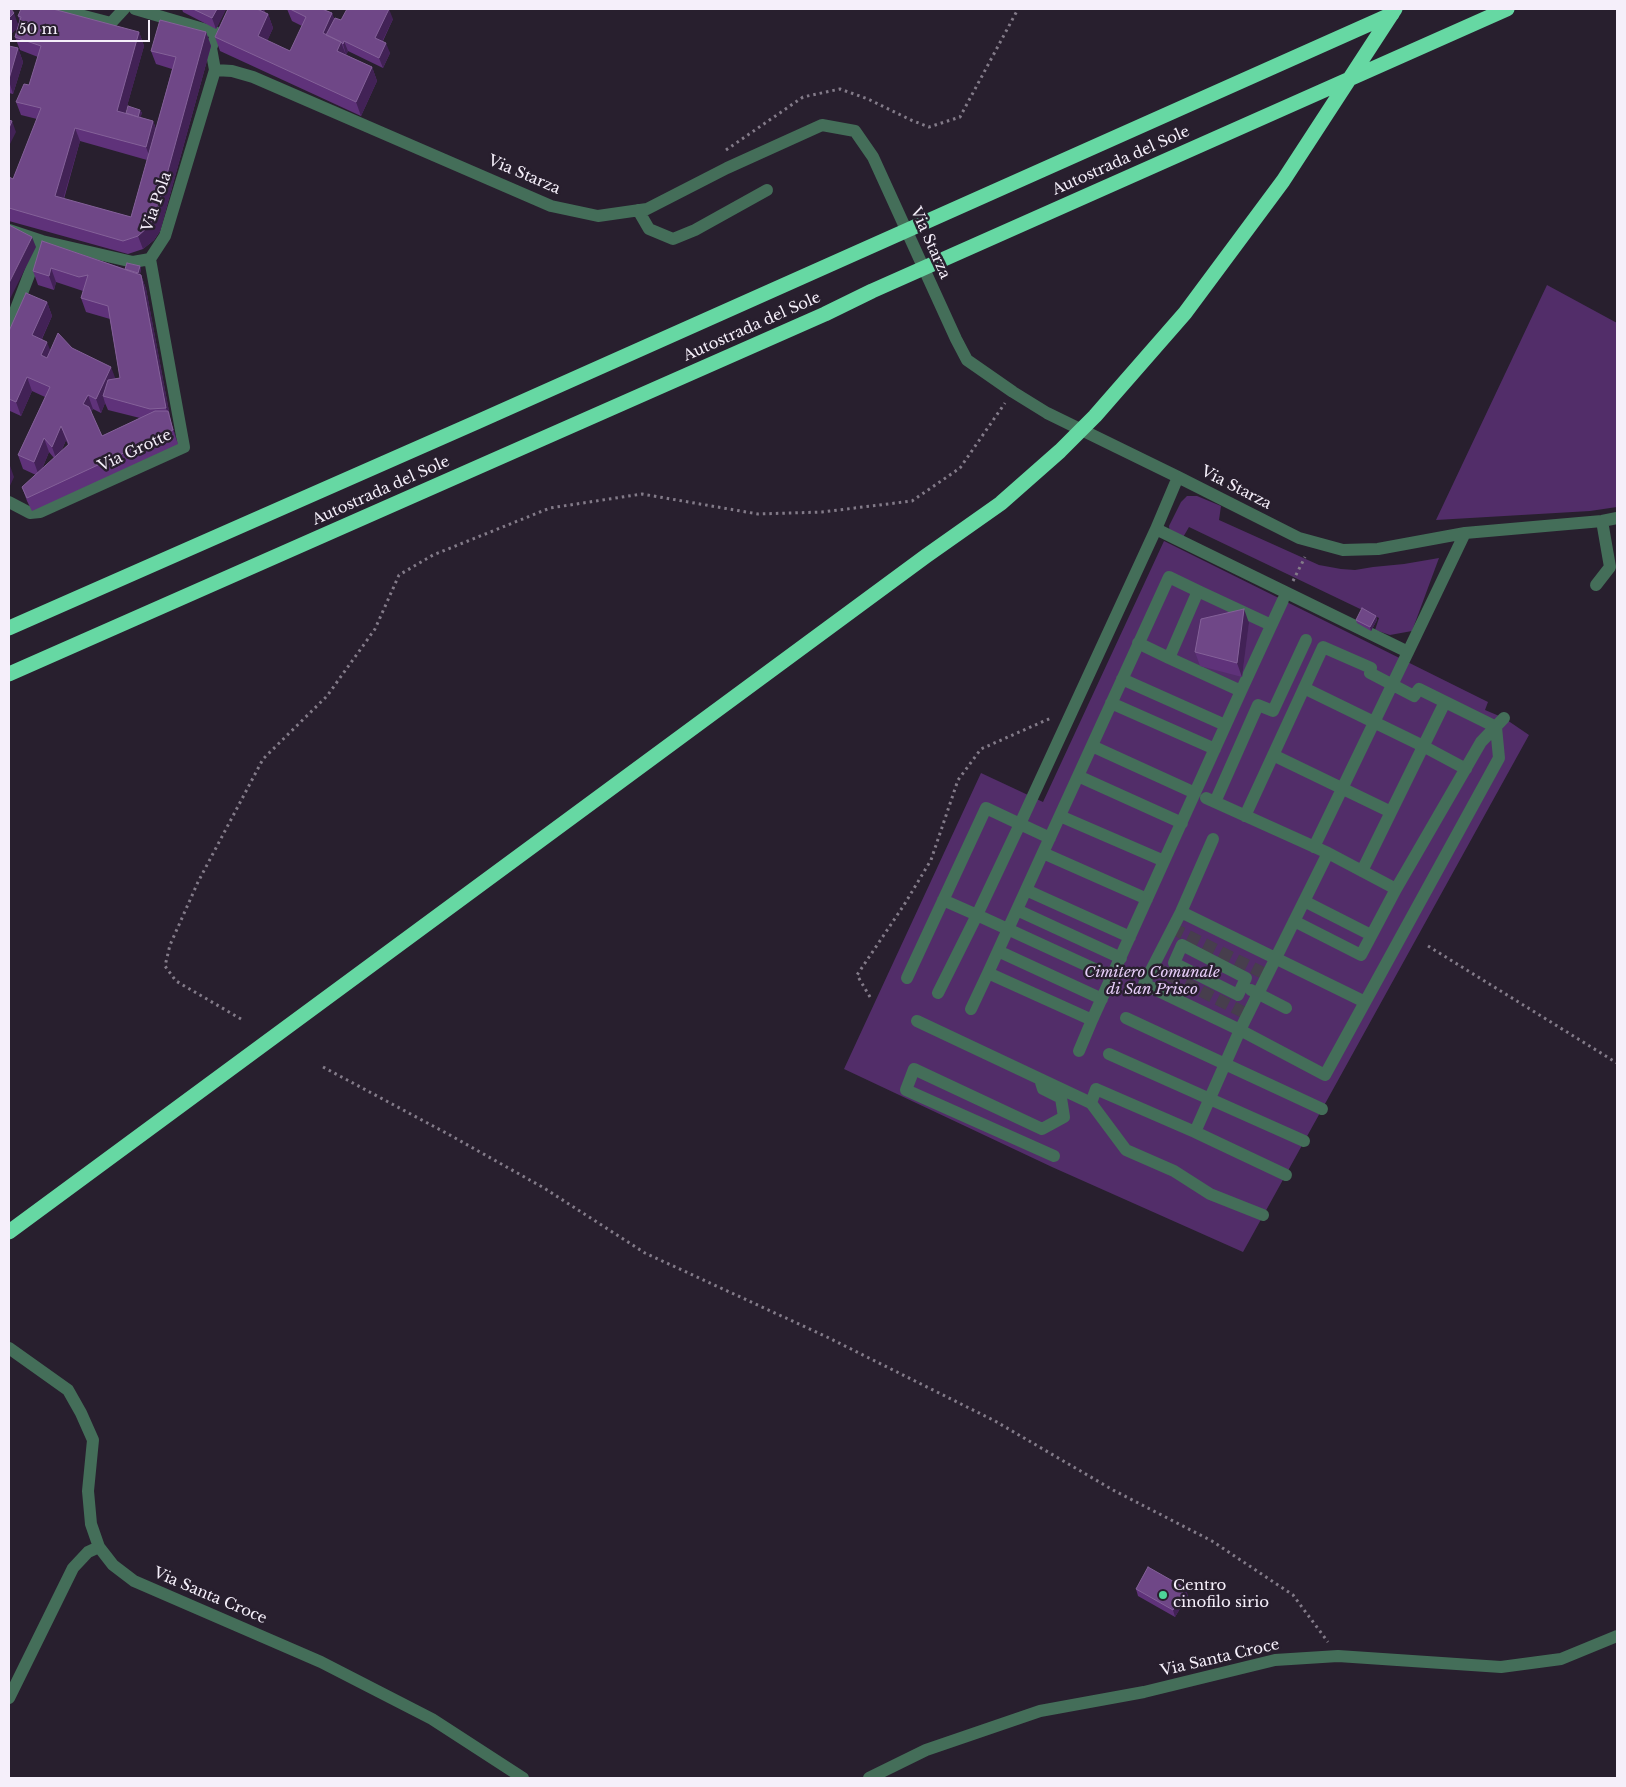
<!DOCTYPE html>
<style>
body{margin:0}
#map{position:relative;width:1626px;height:1787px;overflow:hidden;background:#281f2e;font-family:"Libre Baskerville",serif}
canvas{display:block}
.frame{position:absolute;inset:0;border:10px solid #f5effa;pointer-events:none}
.scale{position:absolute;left:10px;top:20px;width:140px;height:22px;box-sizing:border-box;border:2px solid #f5effa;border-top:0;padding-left:6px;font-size:15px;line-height:18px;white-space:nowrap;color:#f5effa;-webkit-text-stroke:4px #281f2e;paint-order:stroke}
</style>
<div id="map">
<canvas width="1626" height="1787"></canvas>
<div class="frame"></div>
<div class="scale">50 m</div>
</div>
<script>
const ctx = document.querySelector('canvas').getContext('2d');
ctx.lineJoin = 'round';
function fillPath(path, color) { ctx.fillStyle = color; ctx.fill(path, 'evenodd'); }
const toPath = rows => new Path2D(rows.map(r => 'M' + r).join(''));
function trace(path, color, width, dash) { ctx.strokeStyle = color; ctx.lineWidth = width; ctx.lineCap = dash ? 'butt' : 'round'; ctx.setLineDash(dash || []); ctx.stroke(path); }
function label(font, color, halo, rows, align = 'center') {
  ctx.font = font + ' "Libre Baskerville",serif'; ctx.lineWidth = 5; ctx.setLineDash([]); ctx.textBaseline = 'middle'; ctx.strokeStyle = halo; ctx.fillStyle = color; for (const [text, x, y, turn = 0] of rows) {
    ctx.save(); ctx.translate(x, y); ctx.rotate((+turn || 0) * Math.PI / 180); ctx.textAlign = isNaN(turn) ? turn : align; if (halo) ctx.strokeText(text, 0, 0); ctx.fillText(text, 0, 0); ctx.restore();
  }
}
fillPath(toPath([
 [1547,285,1617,323,1617,507,1590,511,1436,520],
 [1187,496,1197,496,1221,506,1219,520,1319,565,1341,569,1355,570,1373,567,1404,564,1439,558,1412,631,1390,635,1375,630,1379,618,1189,527,1182,539,1170,534,1169,526,1181,502],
 [1164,541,1488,702,1485,710,1504,718,1529,735,1243,1252,1052,1167,844,1069,981,773,1043,802]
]), '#522d69');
trace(toPath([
 [1172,928,1267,975],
 [1153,967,1247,1014]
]), '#473e4d', 12, [12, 6]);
trace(toPath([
 [726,150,803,97,840,89,868,99,911,120,929,127,960,117,1018,9],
 [1293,581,1305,557],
 [1428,946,1617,1063],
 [870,997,857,975,904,905,931,860,958,780,981,749,1051,718],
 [241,1019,176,981,165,966,170,945,198,882,263,759,327,696,375,629,399,575,433,555,550,508,642,494,758,514,822,512,912,501,960,468,1005,403],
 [323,1067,448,1134,544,1188,645,1253,827,1337,995,1421,1113,1490,1212,1541,1293,1595,1328,1642]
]), '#837b89', 3, [2.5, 4]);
trace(toPath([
 [57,9,111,23,124,9],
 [215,70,232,71,253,77,551,206,598,216,647,209,727,168,822,125,855,131,873,157,956,339,967,360,1013,392,1047,413,1178,477,1299,538,1343,550,1378,549,1465,533,1602,521,1617,518],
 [638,210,649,229,673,239,695,230,767,190],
 [9,230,42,241,133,262,150,259,165,236,215,70,211,48,217,33,135,9],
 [9,327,42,241],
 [9,502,30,513,40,512,184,447,150,259],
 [1156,529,1408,652,1465,533],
 [1596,585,1610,567,1602,521],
 [1198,591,1169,577,988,973,1092,1020,1241,691],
 [1271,625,1198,591,1169,658,1241,691,1283,600],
 [1138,643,1169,658],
 [1122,679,1225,725],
 [1304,688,1423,746,1466,769],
 [1111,703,1215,749],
 [1092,746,1195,793],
 [1273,755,1391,812],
 [1078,776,1182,823],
 [1206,798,1328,853,1240,1030,1144,984,1181,912,1213,839],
 [1215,802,1258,705,1273,711,1306,640],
 [1060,816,1164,861],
 [1245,816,1323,647,1371,668,1370,673,1414,696,1419,689,1496,727,1499,758,1325,1075,1240,1030,1195,1132,1286,1175],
 [1050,838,1020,824,1156,529,1178,477],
 [1314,847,1408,652],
 [1043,853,1147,899],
 [1328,853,1396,889,1481,742,1504,718],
 [1362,871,1445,702],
 [1026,890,1130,937],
 [1304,901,1371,935],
 [1017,910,1121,958],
 [1181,912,1365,1002],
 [1294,921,1361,955,1396,889],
 [1182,945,1246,978,1238,995,1174,963,1182,945],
 [998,951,1102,999],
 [907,978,986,808,1020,824,977,915,1112,977],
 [1251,990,1286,1008],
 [938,993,977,915,943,900],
 [971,1009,988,973],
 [1126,1018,1322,1109],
 [917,1021,1091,1103,1096,1089,1195,1132],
 [1079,1051,1092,1020],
 [1109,1054,1304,1141],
 [1040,1079,1043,1089,1061,1098,1064,1117,1042,1129,914,1069,906,1090,1054,1156],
 [1091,1103,1126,1150,1174,1171,1210,1194,1263,1215],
 [9,1348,68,1390,81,1413,93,1440,88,1491,91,1524,99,1547,113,1565,134,1581,321,1662,432,1719,523,1778],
 [9,1698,73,1568,88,1552,99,1547],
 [869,1778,926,1750,1040,1711,1144,1692,1275,1660,1338,1656,1501,1667,1561,1659,1617,1636]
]), '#446e59', 12);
trace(toPath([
 [9,628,477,422,1392,14],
 [9,674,825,314,872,291,1507,9],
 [9,1232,926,556,1001,503,1060,451,1095,416,1185,313,1283,181,1395,9]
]), '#66d8a3', 15);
fillPath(toPath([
 [9,9,18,25,20,21,18,16,139,32,144,46,125,113,140,110,142,113,140,117,153,121,156,129,172,69,156,64,151,51,206,32,211,46,160,231,154,240,143,249,128,254,9,221,9,177,13,179,37,119,21,115,16,102,29,85,38,57,20,50,15,37,17,28,9,36],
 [80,141,147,160,131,217,64,199],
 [182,9,226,9,216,29,183,12],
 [228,9,264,9,265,13,268,14,273,28,267,41,290,51,302,26,292,21,287,9,322,9,332,13,334,19,341,20,393,19,383,41,390,53,383,68,348,51,346,55,346,54,346,55,372,67,377,81,361,116,220,51,215,37],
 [9,46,18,48,23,62,13,94,9,93],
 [42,241,125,269,140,266,141,269,140,274,141,275,146,289,171,422,178,444,32,511,27,501,22,487,36,475,23,469,18,455,45,397,32,391,21,416,10,411,9,415,9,331,47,302,52,316,42,339,50,351,72,348,115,379,120,378,110,319,86,312,81,298,83,291,56,282,54,290,38,285,33,271],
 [105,403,108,410,140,418,102,436,91,412,93,409,101,413],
 [66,440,68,445,61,452],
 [49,452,54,458,42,469],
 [1376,616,1377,620,1371,631,1357,623,1356,620],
 [1249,623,1242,677,1200,666,1195,652],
 [1136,1589,1188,1595,1175,1617,1138,1596]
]), '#5f327a');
fillPath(toPath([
 [217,9,226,9,216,29,212,18],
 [256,9,263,9,265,14],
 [389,9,393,19,379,48,375,38],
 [14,13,19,27,9,36,9,18],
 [332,13,337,27,332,39,323,33],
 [268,14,273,28,263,50,258,36],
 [139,32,144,46,122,124,117,111],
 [206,32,211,46,160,231,154,240,143,249,138,236],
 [344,41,348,51,346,55,343,44],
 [341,42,346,55,337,51],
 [386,43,390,53,383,68,379,58],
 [18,48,23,62,13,94,9,81,9,79],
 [372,67,377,81,361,116,356,102],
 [140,110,142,113,137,128,136,124],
 [12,121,16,132,9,146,9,128],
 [153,121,158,135,151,161,146,147],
 [75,128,80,141,60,210,55,196],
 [32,237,36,247,9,301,9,283],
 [140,266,141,269,137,284,136,280],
 [51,268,56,282,54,290,49,276],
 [141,275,146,289,171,422,178,444,173,430,166,408],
 [47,302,52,316,37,349,32,335],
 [47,342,52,355,46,369,41,355],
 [111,367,116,380,103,396,105,403,101,413,96,399],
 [27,377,32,391,21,416,16,402],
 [88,395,93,409,88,418,83,404],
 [61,426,66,440,57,461,52,447],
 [44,438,49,452,39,476,34,462],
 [9,463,14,477,9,488],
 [1244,609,1249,623,1242,677,1237,663],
 [1376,616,1377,620,1371,631,1370,627],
 [1185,1588,1188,1595,1175,1617,1173,1610]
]), '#422256');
const building = toPath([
 [9,9,11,9,14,13,9,18,9,9],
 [21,9,53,9,139,32,117,111,153,121,146,147,75,128,55,196,131,217,176,57,151,51,160,20,206,32,155,218,149,226,138,236,123,241,9,208,9,177,13,179,41,108,16,102,24,84,29,85,41,46,15,37,21,17,18,16,21,9],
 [193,9,217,9,212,18,193,9],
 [228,9,257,9,268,14,258,36,290,51,306,17,290,9,322,9,332,13,323,33,341,42,337,51,372,67,356,102,215,37,228,9],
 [347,9,389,9,375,38,386,43,379,58,344,41,343,44,341,42,326,35,335,18,341,20,347,9],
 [9,46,18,48,9,79,9,46],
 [128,106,140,110,138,117,126,113,128,106],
 [9,120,12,121,9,128,9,120],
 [9,225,32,237,9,283,9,225],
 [42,241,141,275,166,408,150,409,103,396,108,380,120,378,108,306,81,298,88,275,79,277,51,268,49,276,33,271,42,241],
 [127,263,140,266,138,273,125,269,127,263],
 [26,293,47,302,32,335,47,342,41,355,47,358,58,333,72,348,111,367,96,399,88,395,83,404,89,407,102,436,155,411,168,411,173,430,27,498,22,487,69,444,61,426,52,447,44,438,34,462,18,455,50,387,27,377,16,402,9,399,9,331,26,293],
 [1362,608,1376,616,1370,627,1356,620,1362,608],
 [1244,609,1237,663,1195,652,1201,619,1244,609],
 [1148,1567,1185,1588,1173,1610,1136,1589,1148,1567]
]);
fillPath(building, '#6f4787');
trace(building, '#846199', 1);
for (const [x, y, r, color] of [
 [1163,1595,5,"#4ed399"]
]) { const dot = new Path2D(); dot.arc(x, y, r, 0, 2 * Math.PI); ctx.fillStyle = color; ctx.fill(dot); trace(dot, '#281f2e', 2); }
label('15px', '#f5effa', '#281f2e', [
 ["Autostrada del Sole",1121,161,-24],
 ["Via Starza",524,175,23],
 ["Via Pola",157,202,-71],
 ["Via Starza",930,243,66],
 ["Autostrada del Sole",752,327,-24],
 ["Via Grotte",135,451,-25],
 ["Via Starza",1236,488,27],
 ["Autostrada del Sole",381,491,-24],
 ["Via Santa Croce",210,1596,23],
 ["Via Santa Croce",1220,1658,-13]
]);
label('italic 15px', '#e6cdf8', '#281f2e', [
 ["Cimitero Comunale",1152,973],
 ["di San Prisco",1152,990]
]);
label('15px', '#f5effa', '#281f2e', [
 ["Centro",1173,1586],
 ["cinofilo sirio",1173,1603]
], 'left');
</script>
